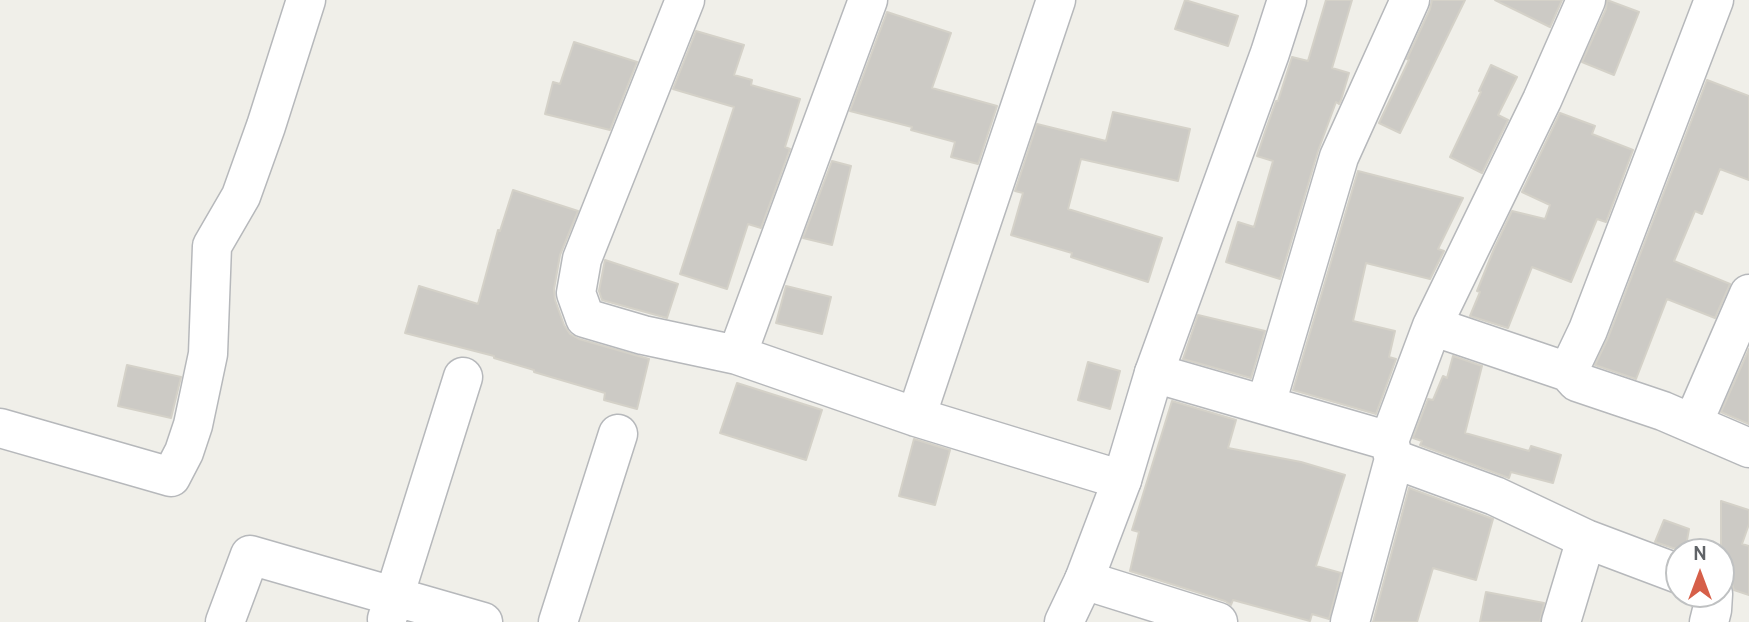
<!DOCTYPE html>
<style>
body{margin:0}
#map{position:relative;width:1749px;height:622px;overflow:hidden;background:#f0efe9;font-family:Cabin,sans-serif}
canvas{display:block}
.north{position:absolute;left:1665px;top:538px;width:70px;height:70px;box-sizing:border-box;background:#fff;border:2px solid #bfc1c2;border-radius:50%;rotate:0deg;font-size:19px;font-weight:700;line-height:28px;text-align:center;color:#606367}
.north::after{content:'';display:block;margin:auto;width:24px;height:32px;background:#d65f49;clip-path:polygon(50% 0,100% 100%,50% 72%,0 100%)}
</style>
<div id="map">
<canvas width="1749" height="622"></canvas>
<div class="north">N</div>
</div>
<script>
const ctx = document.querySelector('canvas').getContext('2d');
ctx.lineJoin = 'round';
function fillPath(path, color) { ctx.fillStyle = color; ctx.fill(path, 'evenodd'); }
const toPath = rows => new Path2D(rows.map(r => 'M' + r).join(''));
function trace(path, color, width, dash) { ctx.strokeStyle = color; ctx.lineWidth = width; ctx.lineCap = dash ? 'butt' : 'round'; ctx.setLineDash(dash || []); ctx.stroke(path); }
const building = toPath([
 [1185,0,1238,16,1228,46,1175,29,1185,0],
 [1326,0,1352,0,1332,68,1349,73,1341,100,1339,104,1336,102,1318,151,1280,279,1226,262,1238,222,1254,227,1273,161,1257,156,1265,132,1276,101,1278,101,1292,57,1308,61,1326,0],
 [1432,0,1465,0,1400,133,1379,123,1409,60,1407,59,1430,9,1432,0],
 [1495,0,1562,0,1550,27,1495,0],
 [1607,0,1639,12,1614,75,1582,62,1606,9,1607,0],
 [887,12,951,33,932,88,997,106,978,164,951,157,955,142,911,130,912,127,850,111,887,12],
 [696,31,744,45,734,75,752,80,751,85,800,99,785,147,790,149,761,228,748,224,727,289,680,274,734,107,673,89,696,31],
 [574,42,637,62,610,130,545,114,553,82,560,84,574,42],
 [1491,65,1517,77,1498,115,1508,120,1482,173,1450,157,1481,92,1479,91,1491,65],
 [1707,80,1749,96,1749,180,1720,169,1702,214,1695,211,1674,261,1730,284,1715,318,1667,299,1636,379,1595,365,1608,338,1707,80],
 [1113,112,1190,129,1178,181,1081,159,1068,209,1162,238,1148,282,1071,257,1072,253,1011,235,1023,193,1015,191,1037,124,1106,141,1113,112],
 [1560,113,1595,126,1592,134,1633,150,1606,222,1597,219,1571,282,1532,267,1508,328,1470,316,1480,292,1477,291,1494,249,1512,211,1545,219,1550,205,1522,192,1560,113],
 [832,161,851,166,832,245,803,238,832,161],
 [1358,171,1463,198,1438,249,1444,251,1430,279,1366,263,1353,321,1395,331,1389,357,1396,359,1376,414,1293,390,1358,171],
 [513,190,578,211,560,255,554,289,555,300,564,325,570,334,579,339,649,359,637,409,604,400,605,393,534,372,534,370,494,358,494,356,405,333,419,286,478,304,498,230,500,231,513,190],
 [605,260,678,284,667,318,602,300,599,291,605,260],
 [786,286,831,297,822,334,776,323,786,286],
 [1198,315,1265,331,1251,378,1183,359,1198,315],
 [1749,349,1749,424,1721,412,1749,349],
 [1453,356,1482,366,1465,433,1529,451,1531,446,1561,455,1553,483,1511,472,1509,478,1420,445,1422,441,1413,438,1428,399,1433,400,1443,376,1447,378,1453,356],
 [1088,362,1120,371,1110,409,1078,400,1088,362],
 [127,365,181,377,171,418,118,406,127,365],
 [737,383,822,410,806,460,720,433,737,383],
 [1172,401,1236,420,1228,448,1301,462,1345,475,1316,566,1341,573,1329,619,1312,614,1310,621,1233,600,1231,605,1225,601,1130,571,1139,532,1132,530,1172,401],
 [914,439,950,450,935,505,899,496,914,439],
 [1409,488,1493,519,1476,580,1433,568,1417,622,1373,622,1409,488],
 [1721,501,1749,510,1749,524,1742,544,1749,546,1749,595,1734,590,1732,584,1721,574,1721,501],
 [1664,520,1689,529,1685,552,1655,542,1664,520],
 [1486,592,1544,603,1540,622,1480,622,1486,592]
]);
fillPath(building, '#cccac5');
trace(building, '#d4d1c8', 2);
const street = toPath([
 [685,0,582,259,576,293,585,318,643,335,737,355,916,417,1122,480],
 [1714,0,1588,330,1568,372,1577,382,1663,411,1749,448],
 [1432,326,1568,372],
 [737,355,868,0],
 [1154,373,1389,441,1394,459,1495,496,1586,539,1679,574],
 [1266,404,1339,157,1410,0],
 [916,417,1056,0],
 [1693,423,1749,294],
 [0,428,171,477,184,452,193,425,208,354,212,246,241,196,266,126,306,0],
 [1389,441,1432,326,1542,100,1586,0],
 [1084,580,1218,622],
 [387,619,463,377],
 [225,622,250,555,483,622],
 [558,622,618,434],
 [1350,622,1394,459],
 [1561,622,1586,539],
 [1709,622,1712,610,1713,594]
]);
const secondary = toPath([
 [1064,622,1084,580,1122,480,1154,373,1270,53,1287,0]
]);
trace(street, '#b6b8bb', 41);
trace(secondary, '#b5b7bb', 41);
trace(street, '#fff', 38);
trace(secondary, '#fff', 38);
</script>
